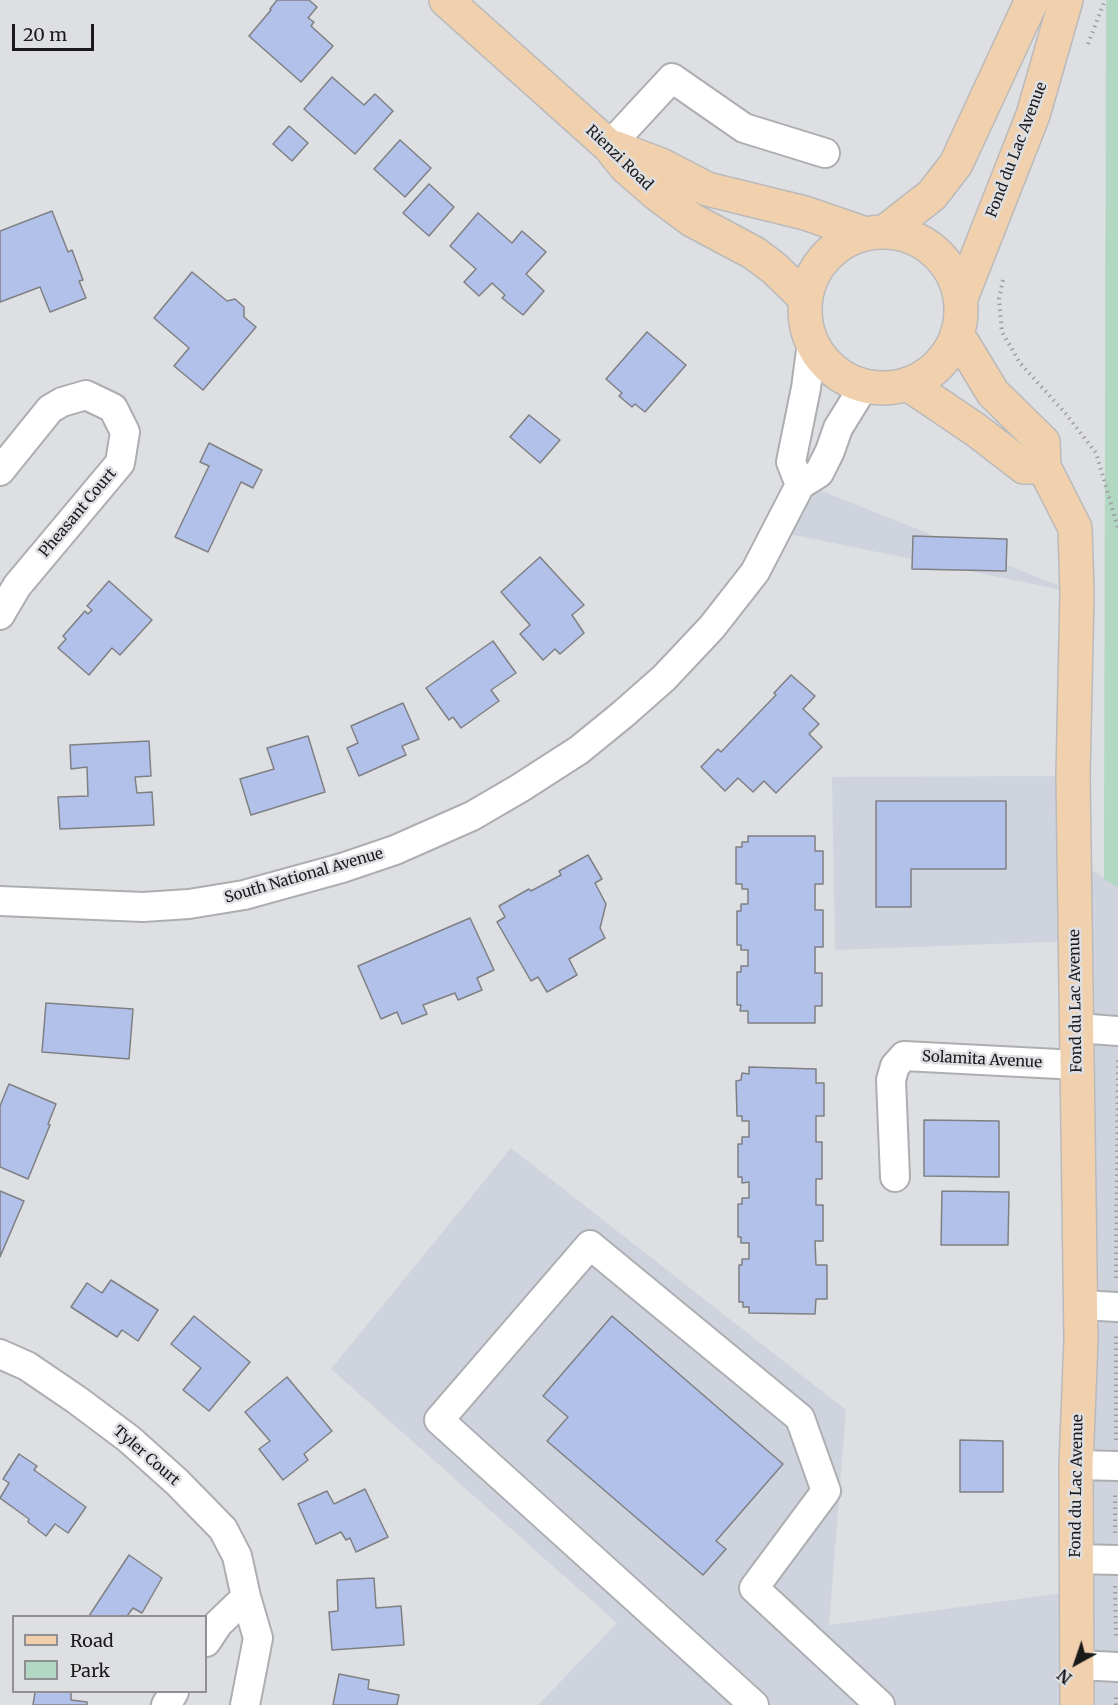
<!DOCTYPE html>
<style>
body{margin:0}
#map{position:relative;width:1118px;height:1705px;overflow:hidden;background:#dedfe2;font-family:Merriweather,serif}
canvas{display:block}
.legend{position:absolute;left:12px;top:1615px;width:195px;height:78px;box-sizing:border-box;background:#dedfe2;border:2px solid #909092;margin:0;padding:8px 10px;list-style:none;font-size:18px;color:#1a1a1b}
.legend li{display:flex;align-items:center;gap:12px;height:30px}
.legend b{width:30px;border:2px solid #909092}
.north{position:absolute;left:1046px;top:1633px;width:60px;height:60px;-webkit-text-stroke:4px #dedfe2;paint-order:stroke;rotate:220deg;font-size:16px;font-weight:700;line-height:24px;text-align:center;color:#1a1a1b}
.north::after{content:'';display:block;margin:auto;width:21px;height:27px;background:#1a1a1b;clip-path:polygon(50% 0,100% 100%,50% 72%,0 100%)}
.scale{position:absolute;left:12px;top:24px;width:82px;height:27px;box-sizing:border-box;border:3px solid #1a1a1b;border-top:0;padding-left:8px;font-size:18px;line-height:21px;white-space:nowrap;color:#1a1a1b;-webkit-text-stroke:4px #dedfe2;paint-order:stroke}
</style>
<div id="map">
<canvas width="1118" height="1705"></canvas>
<ul class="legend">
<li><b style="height:8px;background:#f1d1ad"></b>Road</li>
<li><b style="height:16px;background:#b2d7c3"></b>Park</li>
</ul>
<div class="north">N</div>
<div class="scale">20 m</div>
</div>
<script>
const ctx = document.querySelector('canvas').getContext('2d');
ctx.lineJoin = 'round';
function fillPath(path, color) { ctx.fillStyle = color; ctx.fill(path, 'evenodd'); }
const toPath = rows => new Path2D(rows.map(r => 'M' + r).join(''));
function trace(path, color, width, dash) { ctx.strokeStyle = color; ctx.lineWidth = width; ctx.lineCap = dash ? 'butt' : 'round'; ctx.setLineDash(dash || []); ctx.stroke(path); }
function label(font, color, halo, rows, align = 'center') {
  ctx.font = font + ' Merriweather,serif'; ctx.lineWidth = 5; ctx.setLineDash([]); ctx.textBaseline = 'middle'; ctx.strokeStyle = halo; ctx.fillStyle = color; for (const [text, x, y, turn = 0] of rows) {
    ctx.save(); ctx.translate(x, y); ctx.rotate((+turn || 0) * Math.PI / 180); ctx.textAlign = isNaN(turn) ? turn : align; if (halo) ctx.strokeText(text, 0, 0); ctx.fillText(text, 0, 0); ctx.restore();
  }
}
fillPath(toPath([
 [802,483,1077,593,775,531],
 [1073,776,1075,859,1118,887,1118,1705,538,1705,617,1623,331,1369,511,1148,846,1410,829,1625,1077,1591,1074,941,835,950,832,777]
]), '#cfd3dd');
fillPath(toPath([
 [1106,0,1118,0,1118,887,1104,879]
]), '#b2d7c3');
const building = toPath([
 [277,0,309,0,317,7,308,18,314,22,311,26,333,46,301,82,249,36,271,10,270,9,277,0],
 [332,77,364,105,375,94,393,111,355,154,304,109,332,77],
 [289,126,308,143,292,161,273,144,289,126],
 [400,140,431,168,405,197,374,169,400,140],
 [429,184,454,207,429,236,403,213,429,184],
 [52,211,68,252,72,250,83,280,79,281,86,298,50,312,40,287,0,302,0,231,52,211],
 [478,213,512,243,522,231,546,252,526,274,544,291,523,315,502,298,505,295,492,283,479,296,464,282,476,269,450,246,478,213],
 [192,272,227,301,235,299,244,307,244,317,256,327,203,390,174,366,189,348,154,318,192,272],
 [647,332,686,365,645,412,635,404,632,407,619,396,622,393,606,379,647,332],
 [529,415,560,440,540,463,510,437,529,415],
 [209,443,262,470,253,488,241,482,208,552,175,537,209,466,200,462,209,443],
 [913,536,1007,539,1006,571,912,569,913,536],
 [540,557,584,605,572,615,584,633,560,654,555,649,543,660,520,634,530,625,501,592,540,557],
 [109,581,152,620,120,655,112,648,89,675,58,648,66,639,63,636,85,611,88,614,92,610,87,606,109,581],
 [493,641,516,673,491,690,499,701,461,728,453,717,449,720,426,688,493,641],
 [791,675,815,696,803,709,819,724,809,734,822,747,776,793,764,781,753,792,738,778,725,791,701,767,718,749,721,752,776,695,774,693,791,675],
 [403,703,419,739,402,746,406,755,359,776,347,748,358,743,351,726,403,703],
 [308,736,325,792,251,815,240,779,274,769,267,748,308,736],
 [149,741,151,776,135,777,137,793,152,792,154,825,60,829,58,797,88,796,87,767,71,769,70,745,149,741],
 [876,801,1006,801,1006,869,911,869,911,907,876,907,876,801],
 [748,836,815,836,815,851,823,851,823,884,815,884,815,910,823,910,823,947,815,947,815,973,822,973,822,1006,815,1006,815,1023,748,1023,748,1011,740,1011,741,1005,737,1005,737,972,741,972,741,966,748,966,748,950,741,950,741,945,737,945,737,911,741,911,741,904,748,904,748,889,742,889,742,884,736,884,736,847,742,847,742,842,748,842,748,836],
 [588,855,602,879,595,883,606,904,600,928,605,938,569,959,577,975,547,992,538,977,531,981,497,922,505,917,499,906,529,889,531,891,561,875,559,871,588,855],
 [470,918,494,970,477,978,482,990,458,1000,455,993,423,1005,427,1014,402,1024,397,1012,381,1019,358,966,470,918],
 [46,1003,133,1009,129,1059,42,1052,46,1003],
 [749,1067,816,1069,816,1083,824,1083,824,1116,816,1116,816,1142,822,1142,822,1179,816,1179,816,1205,823,1205,823,1241,815,1241,816,1265,827,1265,827,1299,816,1299,815,1314,749,1313,749,1307,743,1307,743,1302,739,1302,739,1265,742,1265,742,1259,749,1259,749,1243,741,1243,741,1237,738,1237,738,1204,742,1204,742,1198,749,1198,749,1182,742,1183,742,1177,738,1177,738,1144,742,1144,742,1137,749,1137,749,1121,742,1121,742,1116,737,1116,736,1081,741,1080,742,1073,749,1074,749,1067],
 [9,1084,56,1104,48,1124,50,1125,28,1179,0,1167,0,1106,9,1084],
 [924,1120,999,1121,999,1177,924,1176,924,1120],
 [0,1191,24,1201,0,1257,0,1191],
 [942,1191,1009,1192,1008,1245,941,1245,942,1191],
 [111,1280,158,1310,138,1341,122,1330,117,1337,71,1307,87,1283,102,1293,111,1280],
 [194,1316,250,1362,209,1411,183,1390,201,1368,171,1344,194,1316],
 [612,1316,783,1464,716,1541,726,1549,703,1575,547,1441,568,1417,543,1396,612,1316],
 [287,1377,332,1431,304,1454,308,1460,283,1480,259,1449,270,1441,245,1412,287,1377],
 [960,1440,1003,1441,1003,1492,960,1492,960,1440],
 [19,1454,37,1466,34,1470,86,1507,68,1533,55,1524,46,1536,28,1522,29,1519,0,1498,9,1483,3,1479,19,1454],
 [365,1489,388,1537,356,1552,350,1538,346,1540,341,1532,316,1544,298,1504,327,1491,334,1504,365,1489],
 [129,1555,162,1578,142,1613,133,1608,127,1616,89,1616,129,1555],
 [374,1578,376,1608,401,1606,404,1645,332,1650,329,1612,338,1611,337,1580,374,1578],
 [339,1674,369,1680,368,1689,399,1695,397,1705,333,1705,339,1674],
 [35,1692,71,1692,71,1700,87,1702,87,1705,33,1705,35,1692]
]);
fillPath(building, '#b1c1ea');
trace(building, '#7f8083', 1.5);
const minor = toPath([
 [609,146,672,78,744,128,825,153],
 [0,471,50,409,62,402,86,395,113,408,125,432,120,463,17,586,0,615],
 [800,485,791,462,806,388,812,343],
 [0,901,143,907,189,904,244,895,342,868,395,850,472,816,520,788,579,750,622,715,664,678,712,627,755,572,800,485,819,473,830,451,838,428,864,386],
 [1077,1028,1118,1031],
 [895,1177,891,1080,895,1066,904,1056,1078,1065],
 [1080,1305,1118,1307],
 [0,1354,27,1366,77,1400,129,1439,177,1482,223,1529,237,1556,246,1597,258,1638,245,1705],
 [1076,1465,1118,1466],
 [1076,1559,1118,1560],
 [206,1642,218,1624,246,1597],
 [1077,1665,1118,1667],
 [166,1705,174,1692],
 [754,1705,439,1420,590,1245,800,1418,826,1491,754,1588,880,1705]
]);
const major = toPath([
 [446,0,609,146,626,167,657,194,692,220,754,253,774,268,805,298],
 [616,148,661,165,707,189,805,213,863,233],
 [886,231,932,195,956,164,1032,0],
 '805 310a78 78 0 1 1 156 0a78 78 0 1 1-156 0Z',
 [961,298,1033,115,1066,0],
 [957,334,993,393,1043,442,1044,467,1075,528,1077,593,1073,776,1081,1340,1076,1465,1077,1705],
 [908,384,976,430,1024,467,1044,467]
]);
trace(minor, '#adaeb1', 32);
trace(major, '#bababb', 36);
trace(toPath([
 [1088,44,1105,0],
 [1003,280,999,299,1002,332,1020,363,1066,414,1096,453,1118,528],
 [1116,1278,1118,1058],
 [1116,1440,1116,1334],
 [1115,1533,1115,1493],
 [1115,1586,1116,1638],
 [1116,1705,1116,1694]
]), '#9d9ea0', 4, [1.5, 4.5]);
trace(minor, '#fff', 28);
trace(major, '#f1d1ad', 33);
label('15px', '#1a1a1b', '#dedfe2', [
 ["Fond du Lac Avenue",1017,150,-69],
 ["Rienzi Road",619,158,44],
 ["Pheasant Court",78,513,-50],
 ["South National Avenue",304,876,-16],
 ["Fond du Lac Avenue",1076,1001,-91],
 ["Solamita Avenue",982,1060,3],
 ["Tyler Court",146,1456,41],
 ["Fond du Lac Avenue",1077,1486,-89]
]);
</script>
